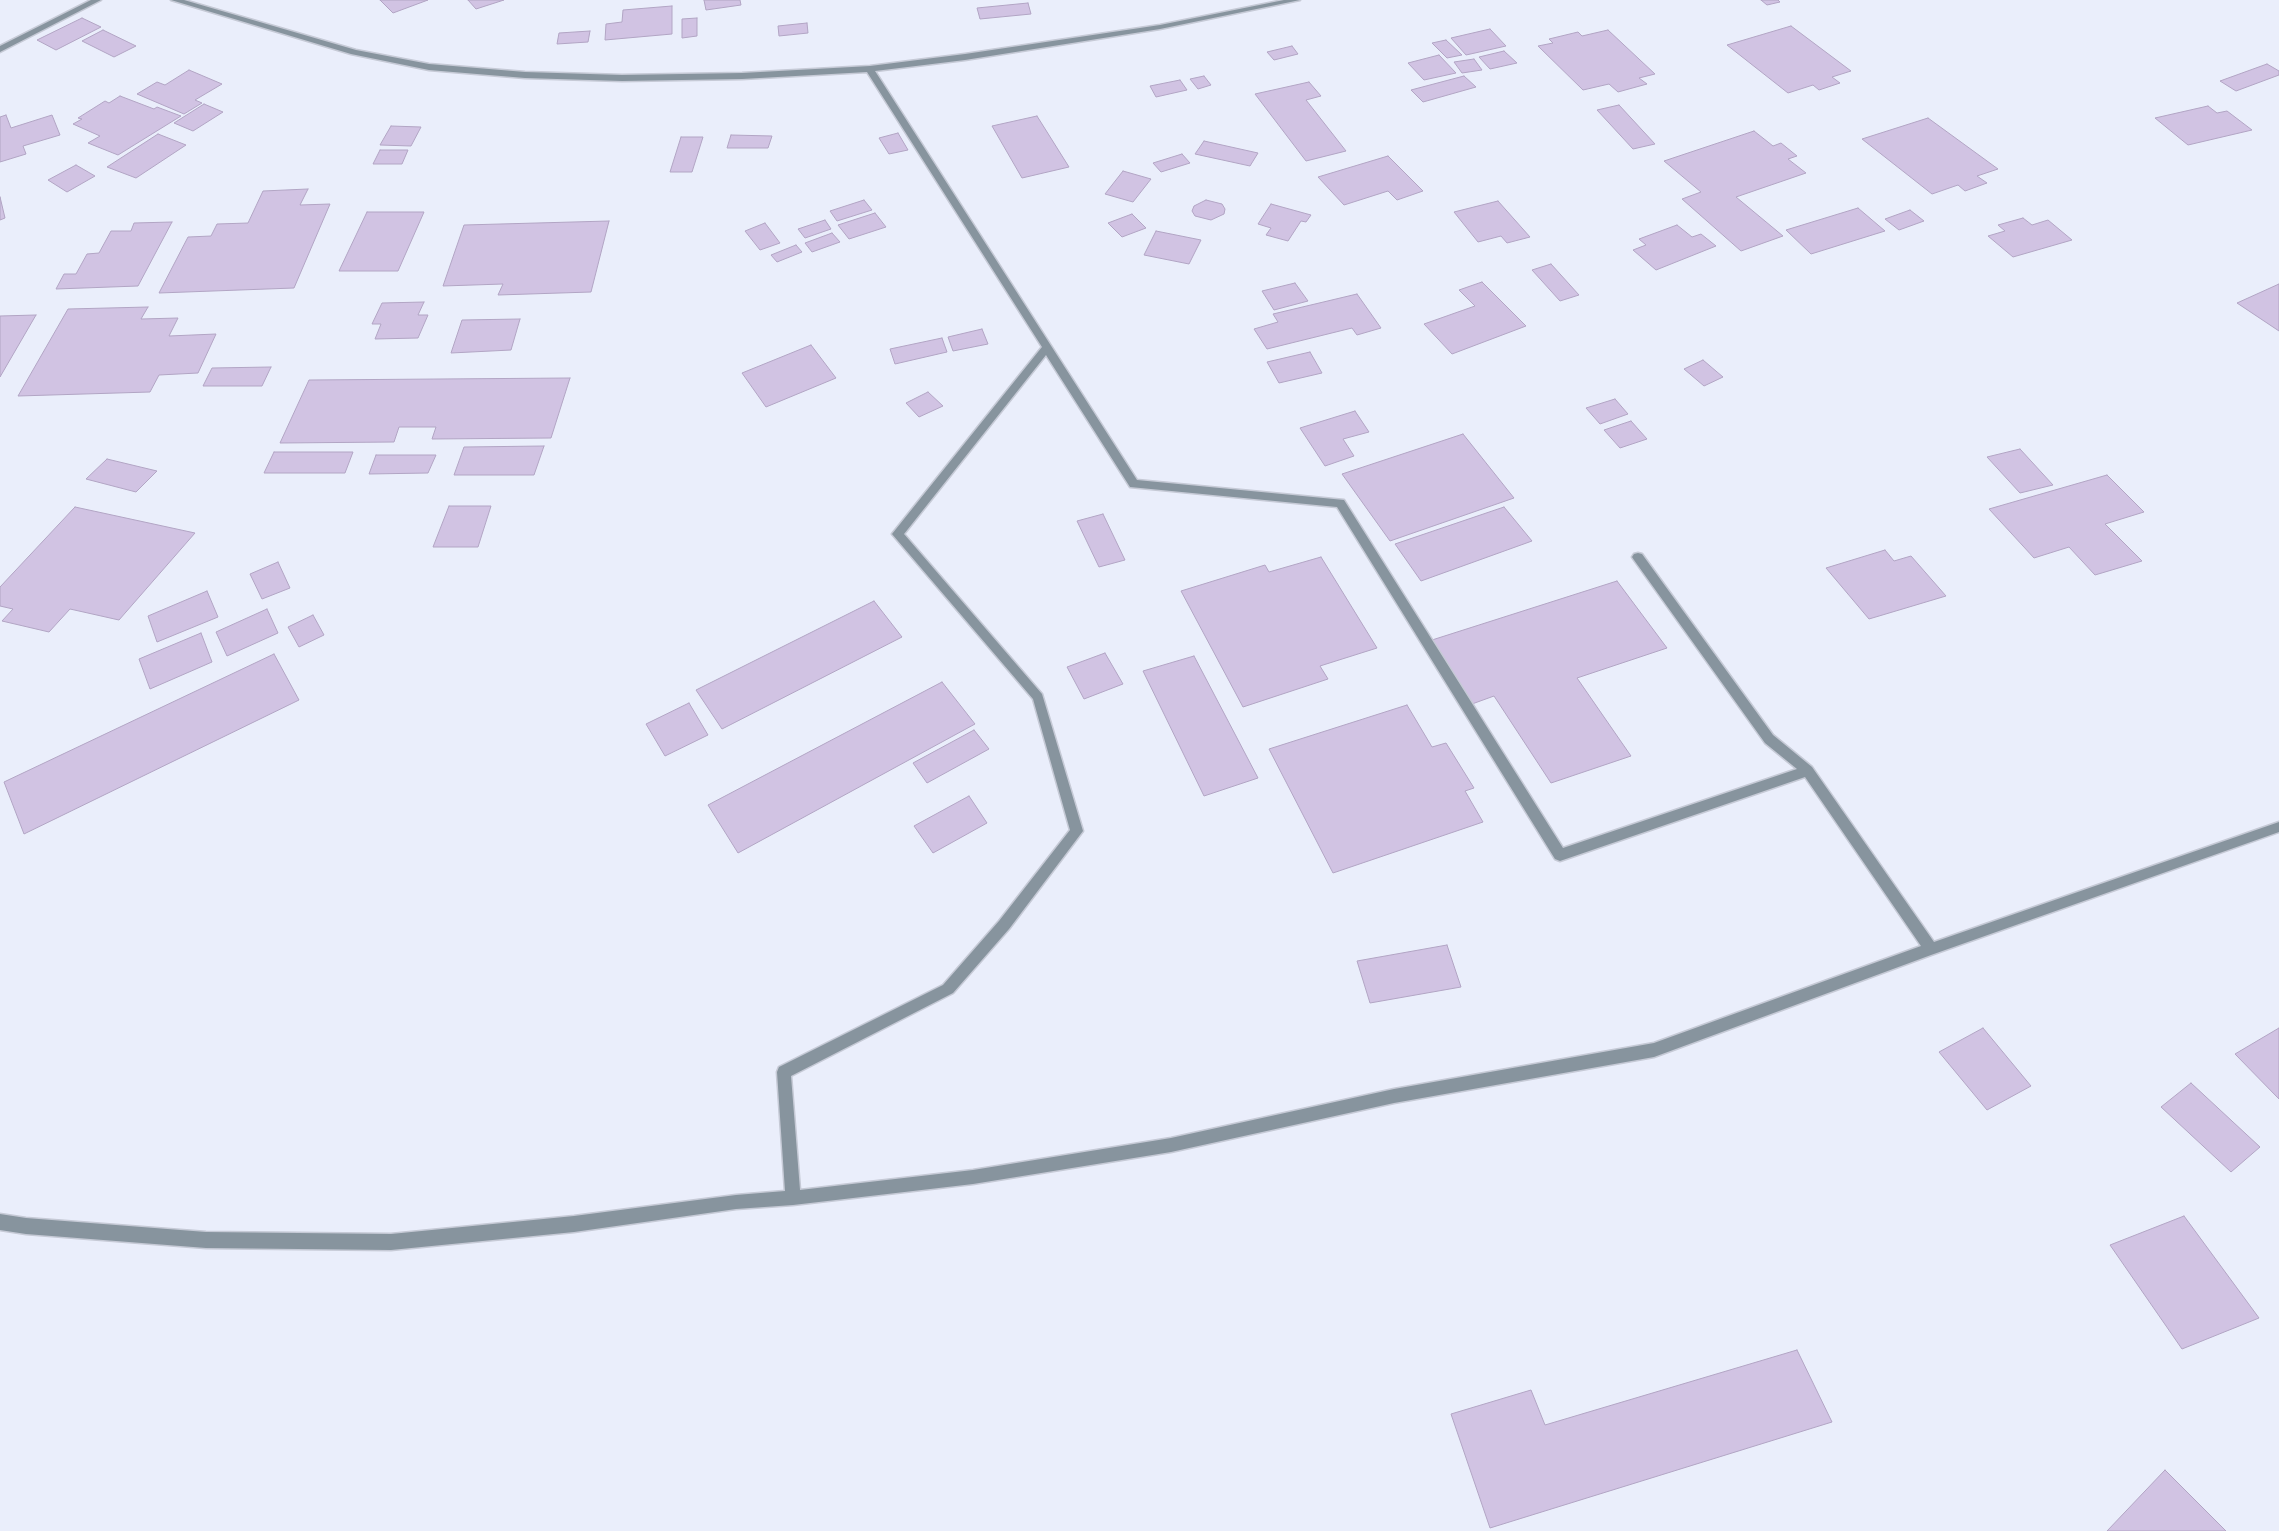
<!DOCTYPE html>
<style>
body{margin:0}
canvas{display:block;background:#eaeefb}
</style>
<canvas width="2279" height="1531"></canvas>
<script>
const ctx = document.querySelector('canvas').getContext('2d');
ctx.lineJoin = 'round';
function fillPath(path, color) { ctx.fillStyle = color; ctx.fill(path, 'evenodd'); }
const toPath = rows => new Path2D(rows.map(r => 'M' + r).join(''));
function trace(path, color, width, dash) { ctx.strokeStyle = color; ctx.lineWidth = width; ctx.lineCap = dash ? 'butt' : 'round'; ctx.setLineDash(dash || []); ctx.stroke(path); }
const building = toPath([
 [380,0,428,0,393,13,380,0],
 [468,0,504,0,476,9,468,0],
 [704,0,740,0,741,5,706,10,704,0],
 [1761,0,1778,0,1780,2,1767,5,1761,0],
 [1028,3,1031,14,980,19,977,8,1028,3],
 [672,6,672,34,605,40,606,24,622,22,623,10,672,6],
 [82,18,101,27,56,50,37,40,82,18],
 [697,18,697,36,682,38,682,19,697,18],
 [807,23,808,33,779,36,778,26,807,23],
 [1791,26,1851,71,1832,77,1840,83,1819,90,1813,85,1788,93,1727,45,1791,26],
 [1490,29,1506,46,1466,55,1451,38,1490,29],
 [103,30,136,46,114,57,82,41,103,30],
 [1608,30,1655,74,1639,78,1647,84,1618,92,1609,84,1583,90,1538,46,1553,43,1549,39,1578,32,1582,36,1608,30],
 [590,31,588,42,557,44,559,33,590,31],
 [1446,40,1462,55,1447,58,1432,43,1446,40],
 [1292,46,1298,54,1274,60,1267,52,1292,46],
 [1504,51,1517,63,1490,69,1479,57,1504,51],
 [1439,55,1456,73,1424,80,1408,63,1439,55],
 [1474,59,1482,70,1462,73,1454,62,1474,59],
 [2267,64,2279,71,2279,75,2236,91,2220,81,2267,64],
 [189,70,222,84,195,100,202,103,184,114,137,94,157,82,165,85,189,70],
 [1204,76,1211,85,1198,89,1190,79,1204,76],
 [1464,76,1476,87,1423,102,1411,90,1464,76],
 [1180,80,1187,90,1156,97,1150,86,1180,80],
 [1309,82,1321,96,1306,100,1346,151,1306,161,1255,94,1309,82],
 [120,96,154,109,157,107,181,116,118,155,88,143,100,136,73,124,82,119,78,118,105,101,109,103,120,96],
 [204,104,223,112,193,131,174,123,204,104],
 [1619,105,1655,144,1633,149,1597,110,1619,105],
 [2208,106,2217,113,2227,111,2252,130,2188,145,2155,118,2208,106],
 [6,115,11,128,52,115,60,135,23,146,26,154,0,162,0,117,6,115],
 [1037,116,1069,167,1022,178,992,126,1037,116],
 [1928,118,1998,169,1977,176,1987,183,1965,191,1958,185,1932,194,1862,139,1928,118],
 [391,126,421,127,411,146,380,145,391,126],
 [1754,131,1773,146,1781,143,1797,156,1788,159,1806,173,1736,197,1783,236,1741,251,1682,199,1701,192,1664,161,1754,131],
 [898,133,908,150,889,154,879,138,898,133],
 [158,134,186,145,136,178,107,167,158,134],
 [731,135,772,136,768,148,727,148,731,135],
 [681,137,703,137,692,172,670,172,681,137],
 [1204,141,1258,153,1250,166,1195,154,1204,141],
 [380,150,408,150,402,164,373,164,380,150],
 [1182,154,1190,163,1161,172,1153,163,1182,154],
 [1388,156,1423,191,1397,200,1388,191,1344,205,1318,177,1388,156],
 [76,165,95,176,67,192,48,180,76,165],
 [1123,171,1151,179,1133,202,1105,194,1123,171],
 [308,189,300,205,330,204,294,288,159,293,188,237,211,236,217,224,248,223,263,191,308,189],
 [0,197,5,218,0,220,0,197],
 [864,200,872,210,837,221,830,211,864,200],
 [1206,200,1222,204,1225,209,1224,214,1211,220,1195,216,1192,211,1194,206,1206,200],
 [1498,201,1530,237,1507,243,1501,236,1478,242,1454,212,1498,201],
 [1271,204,1311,215,1306,222,1301,221,1288,241,1266,235,1271,228,1258,224,1271,204],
 [1858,208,1885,231,1811,254,1786,230,1858,208],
 [1910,210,1924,221,1899,230,1885,219,1910,210],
 [367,212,424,212,398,271,339,271,367,212],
 [875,213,886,227,849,239,838,225,875,213],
 [1132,214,1146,228,1122,237,1108,223,1132,214],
 [2023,218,2032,225,2048,220,2072,240,2013,257,1988,236,2005,231,1998,225,2023,218],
 [825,220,831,229,805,238,798,229,825,220],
 [609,221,591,292,498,295,503,284,443,286,464,225,609,221],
 [172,222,138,286,56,289,64,274,76,274,87,254,99,253,111,231,131,231,134,223,172,222],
 [765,223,780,243,760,250,745,231,765,223],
 [1677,225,1692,237,1701,234,1716,246,1656,270,1633,250,1646,245,1639,239,1677,225],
 [1156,231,1201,240,1189,264,1144,255,1156,231],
 [832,233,840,242,812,252,805,243,832,233],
 [796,245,802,252,777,262,771,255,796,245],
 [1551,264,1579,295,1560,301,1532,270,1551,264],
 [1482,282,1526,326,1452,354,1424,324,1475,306,1459,290,1482,282],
 [1295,283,1308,301,1274,310,1262,291,1295,283],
 [2279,284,2279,331,2237,303,2279,284],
 [1357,294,1381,328,1357,335,1352,328,1267,349,1254,329,1278,322,1273,314,1357,294],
 [424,302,418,315,428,315,418,338,375,339,381,324,372,324,382,303,424,302],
 [148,307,141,319,178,318,169,336,216,334,198,373,159,375,150,392,18,396,68,309,148,307],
 [36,315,0,377,0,316,36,315],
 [520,319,511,350,451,353,462,320,520,319],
 [982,329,988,344,953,351,948,337,982,329],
 [942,338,947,352,895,364,890,349,942,338],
 [811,345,836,378,766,407,742,373,811,345],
 [1310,352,1322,373,1279,383,1267,362,1310,352],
 [1703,360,1723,377,1704,386,1684,369,1703,360],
 [271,367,262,386,203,386,212,368,271,367],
 [570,378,551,438,432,439,436,427,399,427,394,442,280,443,309,380,570,378],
 [928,392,943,406,919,417,906,403,928,392],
 [1615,399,1628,414,1600,424,1586,408,1615,399],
 [1355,411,1369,432,1343,439,1354,456,1325,466,1300,428,1355,411],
 [1631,421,1647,439,1620,448,1604,430,1631,421],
 [1463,434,1514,498,1390,541,1342,474,1463,434],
 [544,446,534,475,454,475,464,447,544,446],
 [2020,449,2053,485,2020,493,1987,457,2020,449],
 [274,452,353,452,345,473,264,473,274,452],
 [376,455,436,455,428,473,369,474,376,455],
 [107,459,157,471,136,492,86,479,107,459],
 [2107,475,2144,512,2105,524,2142,561,2095,575,2069,547,2034,558,1989,509,2107,475],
 [449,506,491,506,478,547,433,547,449,506],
 [75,507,195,533,119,620,70,609,49,632,2,621,13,609,0,606,0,587,75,507],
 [1504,507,1532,541,1421,581,1395,544,1504,507],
 [1103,514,1125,560,1099,567,1077,521,1103,514],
 [1885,550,1894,561,1911,556,1946,596,1869,619,1826,568,1885,550],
 [1321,557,1377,648,1320,666,1328,679,1243,707,1181,591,1265,565,1269,572,1321,557],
 [278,562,290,588,262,599,250,574,278,562],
 [1617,581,1667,648,1577,678,1631,756,1551,783,1494,696,1472,704,1432,640,1617,581],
 [207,591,218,617,157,642,148,616,207,591],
 [874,601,902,637,722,729,696,690,874,601],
 [267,609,278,633,227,656,216,632,267,609],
 [313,615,324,635,299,647,288,627,313,615],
 [201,633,212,662,150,689,139,659,201,633],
 [1105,653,1123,684,1084,699,1067,667,1105,653],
 [274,654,299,700,24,834,4,782,274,654],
 [1194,656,1258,778,1204,796,1143,671,1194,656],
 [942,682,975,724,738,853,708,805,942,682],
 [689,703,708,735,665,756,646,724,689,703],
 [1407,705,1432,747,1446,743,1474,788,1465,791,1483,822,1333,873,1269,749,1407,705],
 [974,730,989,749,927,783,913,763,974,730],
 [969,796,987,823,933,853,914,826,969,796],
 [1447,945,1461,987,1370,1003,1357,961,1447,945],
 [1983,1028,2031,1086,1987,1110,1939,1052,1983,1028],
 [2279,1028,2279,1099,2235,1054,2279,1028],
 [2191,1083,2260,1147,2231,1172,2161,1107,2191,1083],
 [2184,1216,2259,1318,2182,1349,2110,1245,2184,1216],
 [1797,1350,1832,1422,1490,1528,1451,1414,1531,1390,1545,1425,1797,1350],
 [2165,1470,2226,1531,2107,1531,2165,1470]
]);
fillPath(building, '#d1c3e3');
trace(building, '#b2a5c4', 1);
const minor = toPath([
 [91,0,101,0,0,52,0,46,91,0],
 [171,0,184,0,356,50,429,64,525,72,622,75,742,73,870,66,965,54,1160,25,1284,0,1300,0,1160,29,965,60,875,71,1137,480,1344,500,1563,848,1797,769,1765,743,1634,560,1632,557,1634,554,1638,553,1642,554,1773,735,1812,767,1934,942,2279,822,2279,832,1931,955,1654,1057,1394,1103,1171,1152,973,1184,793,1205,736,1209,574,1232,391,1250,206,1248,26,1234,0,1230,0,1214,26,1218,206,1232,391,1234,574,1216,736,1195,785,1191,777,1072,779,1067,943,985,999,921,1070,830,1033,699,892,534,1042,347,867,72,742,79,622,81,525,78,429,70,351,54,171,0],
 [1046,355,1130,487,1337,507,1555,859,1560,861,1805,777,1921,946,1654,1043,1394,1089,1171,1138,973,1170,800,1190,791,1076,953,993,1009,929,1083,831,1042,694,904,534,1046,355]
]);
trace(minor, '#c6cad6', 3);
fillPath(minor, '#87949e');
</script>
